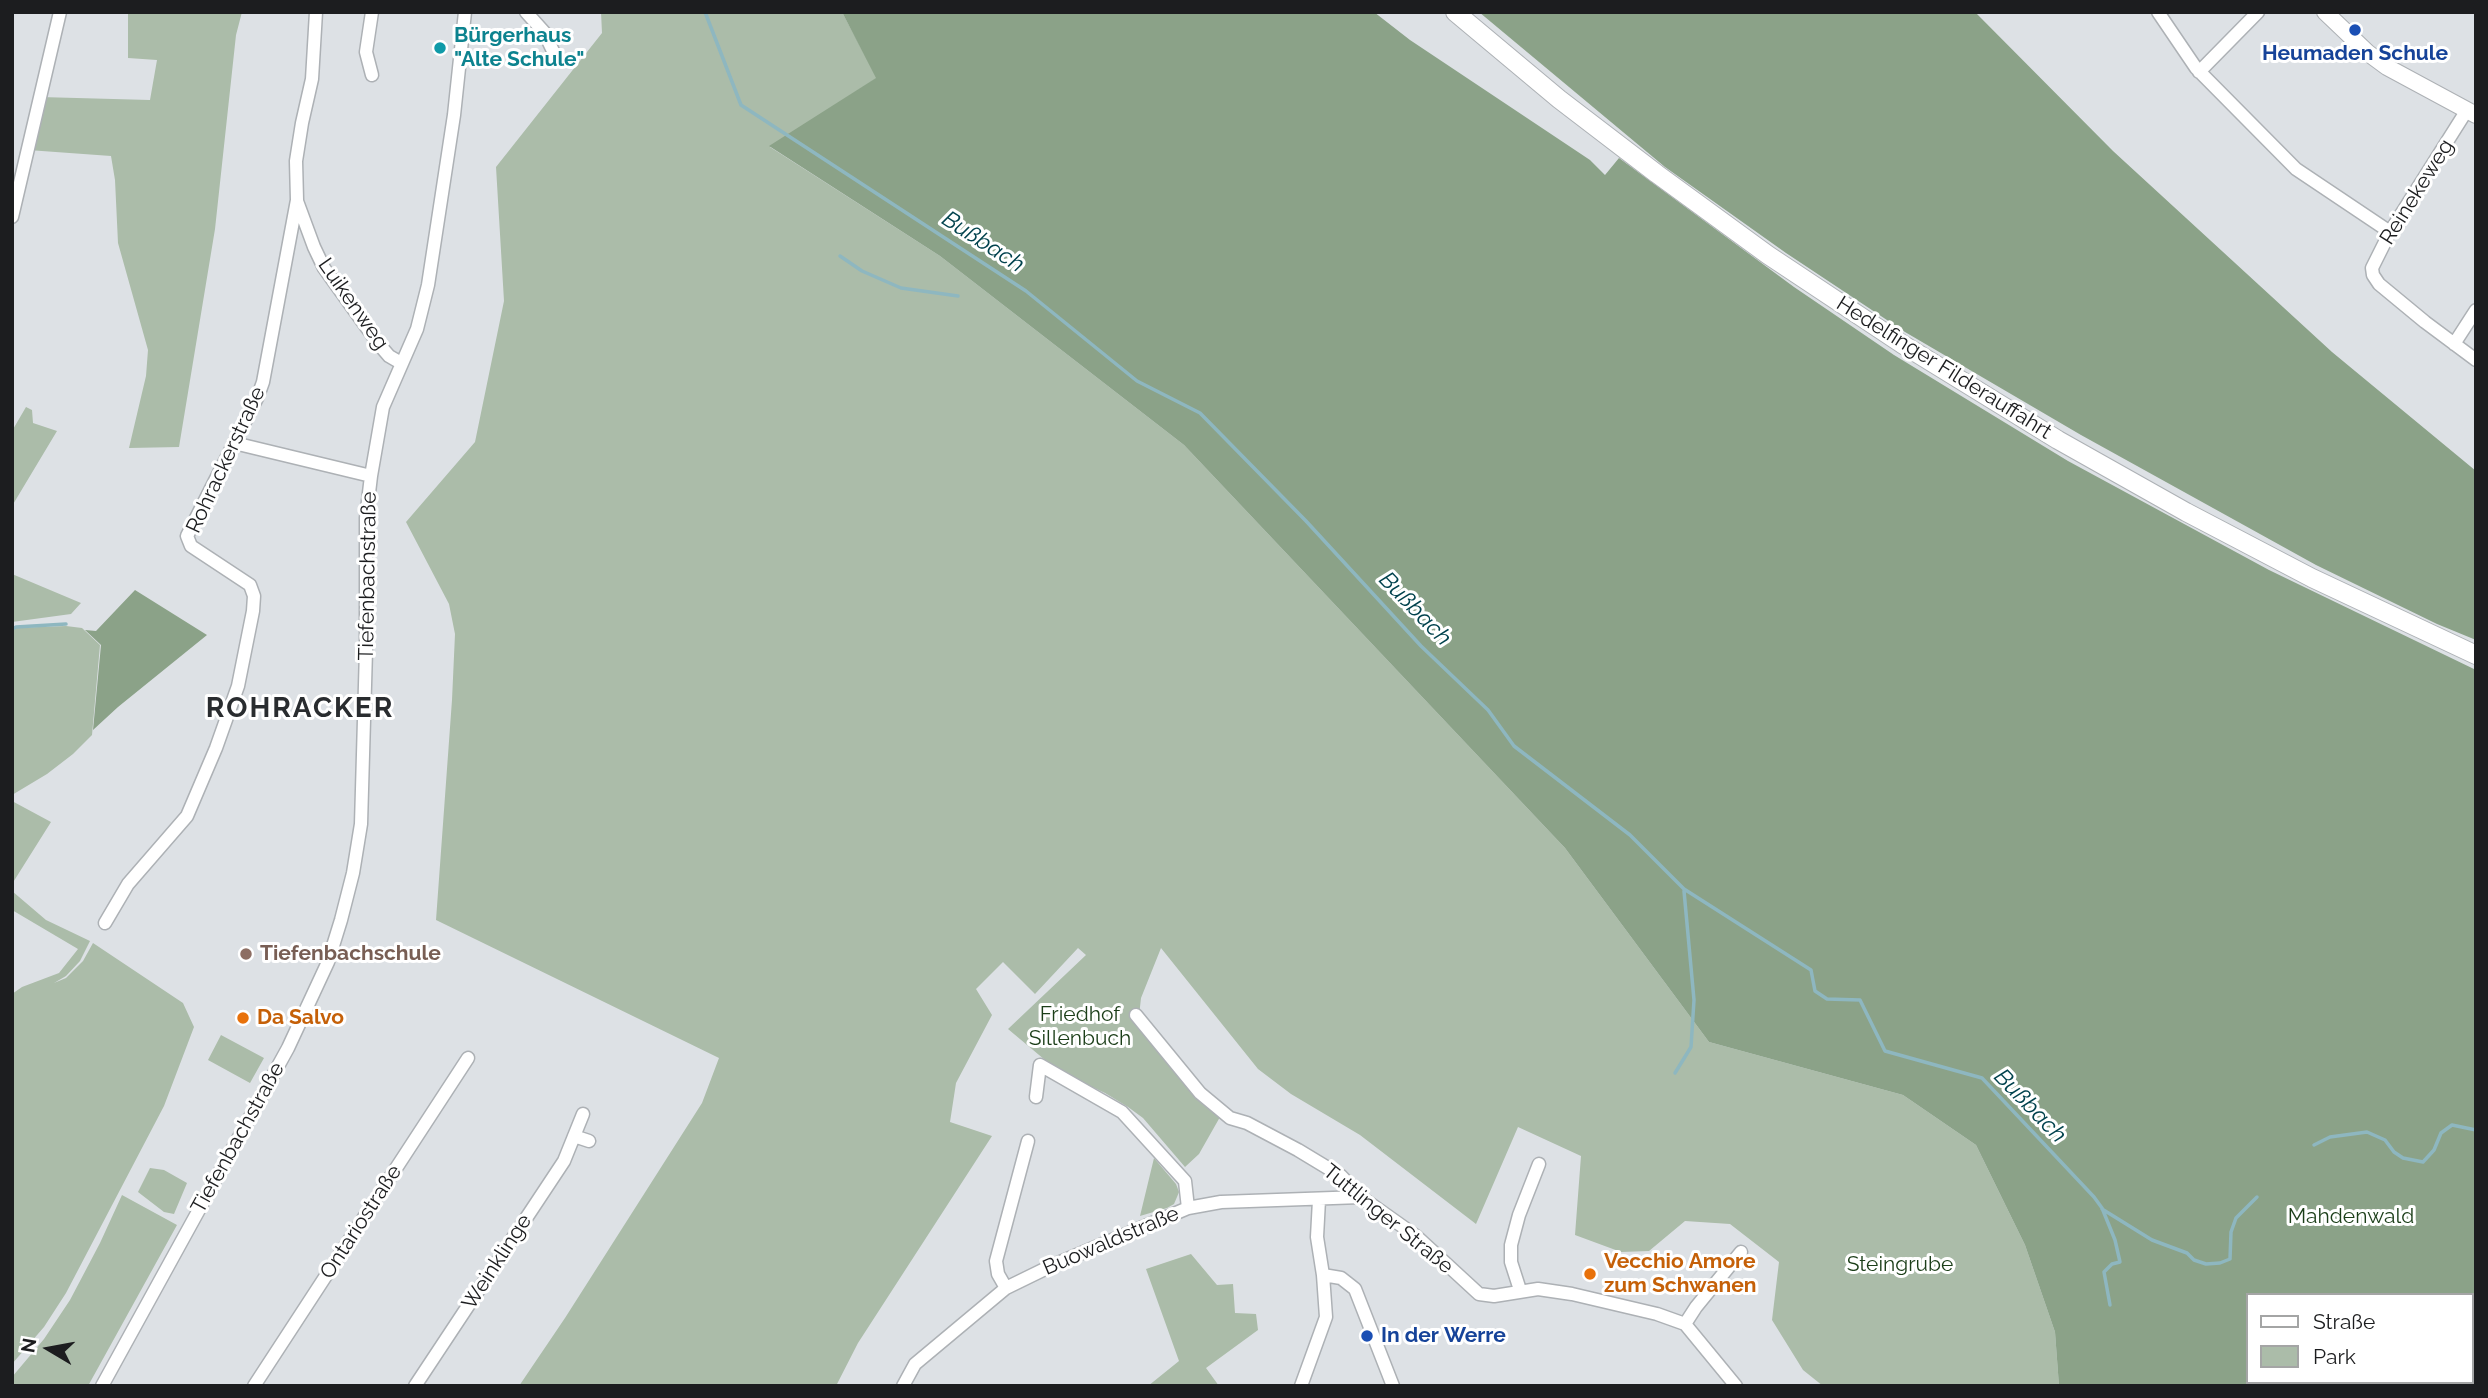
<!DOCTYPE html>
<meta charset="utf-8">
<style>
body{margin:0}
#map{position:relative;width:2488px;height:1398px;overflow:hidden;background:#dde1e5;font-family:Raleway,sans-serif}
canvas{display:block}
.frame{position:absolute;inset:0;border:14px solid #1c1d1f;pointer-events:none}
.legend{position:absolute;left:2246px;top:1293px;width:228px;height:91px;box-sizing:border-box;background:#fff;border:2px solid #a4a5a5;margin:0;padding:9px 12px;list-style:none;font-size:21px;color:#1c1d1f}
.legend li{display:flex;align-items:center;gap:14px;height:35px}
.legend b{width:35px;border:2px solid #a4a5a5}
.north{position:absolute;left:14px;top:1314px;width:70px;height:70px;-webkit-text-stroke:5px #fff;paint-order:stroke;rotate:280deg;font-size:19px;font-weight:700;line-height:28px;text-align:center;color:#1c1d1f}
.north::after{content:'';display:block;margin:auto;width:24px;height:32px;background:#1c1d1f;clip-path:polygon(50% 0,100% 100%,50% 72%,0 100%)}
</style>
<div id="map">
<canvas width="2488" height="1398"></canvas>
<div class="frame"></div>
<ul class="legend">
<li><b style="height:9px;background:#fff"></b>Straße</li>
<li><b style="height:19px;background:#abbca9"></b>Park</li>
</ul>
<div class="north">N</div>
</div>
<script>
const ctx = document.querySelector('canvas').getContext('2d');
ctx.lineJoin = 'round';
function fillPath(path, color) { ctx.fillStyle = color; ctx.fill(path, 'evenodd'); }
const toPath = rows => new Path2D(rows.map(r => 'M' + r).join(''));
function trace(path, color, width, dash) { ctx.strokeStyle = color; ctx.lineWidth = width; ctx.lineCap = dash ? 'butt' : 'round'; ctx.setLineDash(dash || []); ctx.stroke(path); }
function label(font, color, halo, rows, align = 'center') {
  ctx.font = font + ' Raleway,sans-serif'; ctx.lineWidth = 6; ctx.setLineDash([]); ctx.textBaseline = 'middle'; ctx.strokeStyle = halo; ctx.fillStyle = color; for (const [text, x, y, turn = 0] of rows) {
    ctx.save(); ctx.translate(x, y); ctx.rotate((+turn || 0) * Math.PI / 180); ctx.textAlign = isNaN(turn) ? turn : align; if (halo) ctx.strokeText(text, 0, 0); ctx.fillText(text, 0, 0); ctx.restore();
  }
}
fillPath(toPath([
 [128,12,242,12,236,35,215,229,179,447,129,448,146,376,148,350,118,243,115,180,111,156,28,150,40,97,150,100,157,60,128,58],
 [601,12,842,12,877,78,770,147,940,256,1184,445,1565,848,1709,1042,1903,1095,1976,1145,2025,1245,2055,1332,2059,1386,1823,1386,1803,1370,1772,1320,1779,1262,1730,1224,1685,1221,1649,1251,1621,1252,1575,1235,1581,1156,1518,1127,1476,1224,1360,1135,1291,1094,1258,1069,1161,948,1141,998,1138,1025,1194,1096,1220,1117,1199,1154,1185,1167,1143,1118,1128,1107,1105,1093,1075,1079,1045,1060,1008,1029,1086,955,1078,948,1035,994,1003,962,976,989,992,1015,956,1083,950,1122,992,1136,858,1343,836,1386,519,1386,565,1318,702,1103,719,1058,436,920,452,700,455,634,449,604,406,522,475,442,504,301,496,167,602,33],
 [26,407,32,410,33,423,57,431,12,506,12,431],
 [12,574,81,603,71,614,12,622],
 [66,626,82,628,100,645,92,735,73,754,47,774,12,795,12,628],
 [12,801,51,822,12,884],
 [12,891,46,920,90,941,80,961,66,976,54,983,66,978,83,961,93,943,183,1003,194,1027,164,1106,66,1293,44,1327,12,1364,12,994,22,987,59,973,78,949,12,910],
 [221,1035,264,1058,250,1083,208,1060],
 [1154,1158,1176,1184,1179,1192,1177,1197,1174,1204,1167,1208,1140,1216],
 [150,1168,164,1170,187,1183,174,1214,164,1212,138,1192],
 [122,1195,177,1225,88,1386,12,1386,12,1377,44,1339,70,1300,100,1243],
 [1191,1254,1217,1285,1233,1284,1235,1313,1256,1314,1258,1330,1206,1368,1219,1386,1148,1386,1179,1361,1146,1269]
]), '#abbca9');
fillPath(toPath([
 [842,12,1374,12,1410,40,1590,160,1605,175,1619,158,1794,287,1894,355,2068,461,2269,570,2476,670,2476,1386,2059,1386,2055,1332,2025,1245,1976,1145,1903,1095,1709,1042,1565,848,1184,445,940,256,769,146,876,78],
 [2248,1295,2472,1295,2472,1382,2248,1382],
 [1479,12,1975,12,2113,151,2332,352,2476,471,2476,640,2437,624,2316,565,2081,435,1905,332,1786,253,1665,167],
 [135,590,207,635,118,707,93,730,101,645,85,630,96,631]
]), '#8ba288');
trace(toPath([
 [705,12,741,105,1026,291,1137,381,1200,413,1306,521,1421,646,1488,710,1514,746,1630,835,1684,889,1811,970,1815,991,1827,999,1860,1000,1885,1051,1982,1078,2094,1197,2102,1208,2115,1240,2120,1262,2112,1264,2104,1272,2110,1305],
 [840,256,862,271,901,288,958,296],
 [12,629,16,627,66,624],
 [1675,1073,1691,1047,1694,1000,1684,891],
 [2314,1145,2330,1137,2367,1132,2385,1140,2394,1152,2403,1158,2423,1162,2434,1150,2441,1133,2452,1125,2476,1130],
 [2102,1209,2152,1240,2187,1253,2194,1260,2206,1264,2220,1263,2230,1259,2231,1232,2236,1218,2257,1197]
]), '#8eb7c0', 3.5);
const minor = toPath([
 [526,12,544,32,553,51],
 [2158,12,2196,68,2296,169,2390,232],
 [2199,72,2258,12],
 [372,75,366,52,372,12],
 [2467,110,2390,232,2372,268,2373,275,2379,284,2425,322,2476,360],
 [297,201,314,247,324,268,377,342,389,356,401,363],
 [12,217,60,12],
 [2454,344,2476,310],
 [234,443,371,476],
 [105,923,128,884,187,816,216,748,238,686,253,611,254,596,250,585,191,546,187,536,258,396,263,382,297,200,296,161,302,123,312,79,316,12],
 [1136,1015,1200,1093,1230,1118,1247,1123,1298,1150,1341,1176,1361,1197,1416,1236,1479,1294,1494,1296,1538,1289,1572,1294,1657,1314,1685,1324,1736,1386],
 [1036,1097,1040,1065,1122,1112,1185,1181,1188,1208],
 [574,1136,589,1141],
 [1323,1275,1341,1278,1355,1289,1393,1386],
 [1006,1288,998,1274,996,1261,1028,1141],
 [1520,1290,1511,1262,1511,1245,1519,1215,1539,1164],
 [1685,1324,1696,1307,1741,1252],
 [102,1386,288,1048,328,962,341,920,353,873,361,824,366,650,366,518,371,476,383,407,417,329,428,285,454,115,465,12],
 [254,1386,468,1058],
 [415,1386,564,1161,583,1114],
 [903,1386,915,1364,1006,1288,1051,1266,1188,1208,1221,1202,1361,1197],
 [1301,1386,1326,1317,1323,1275,1317,1237,1319,1200]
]);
const tertiary = toPath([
 [2325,12,2368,53,2387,67,2476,115]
]);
const secondary = toPath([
 [1455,12,1559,99,1657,174,1768,255,1902,344,2058,440,2186,512,2312,578,2476,655]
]);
trace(minor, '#adb1b5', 15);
trace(tertiary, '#adb1b5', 18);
trace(secondary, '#adb1b5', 20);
trace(minor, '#fff', 12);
trace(tertiary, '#fff', 16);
trace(secondary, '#fff', 18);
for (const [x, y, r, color] of [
 [2355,30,7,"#1a4fb4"],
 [440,48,7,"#0f9aa8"],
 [246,954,7,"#8d6e63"],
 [243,1018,7,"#e8710a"],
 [1590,1274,7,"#e8710a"],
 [1367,1336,7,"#1a4fb4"]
]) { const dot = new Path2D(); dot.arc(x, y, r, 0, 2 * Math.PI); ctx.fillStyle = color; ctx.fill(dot); trace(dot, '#fff', 2.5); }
label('bold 21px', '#0d838f', '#fff', [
 ["Bürgerhaus",454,36],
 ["\"Alte Schule\"",454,60]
], 'left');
label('bold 21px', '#164399', '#fff', [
 ["Heumaden Schule",2355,54],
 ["In der Werre",1381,1336,"left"]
]);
label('21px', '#1c1d1f', '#fff', [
 ["Reinekeweg",2417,192,-58],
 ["Luikenweg",353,304,55],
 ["Hedelfinger Filderauffahrt",1944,368,32],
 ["Rohrackerstraße",226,460,-65],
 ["Tiefenbachstraße",368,576,-89],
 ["Tiefenbachstraße",238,1138,-61],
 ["Tuttlinger Straße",1388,1219,39],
 ["Ontariostraße",361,1222,-57],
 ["Buowaldstraße",1111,1241,-23],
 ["Weinklinge",497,1262,-57]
]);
label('bold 21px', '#785e54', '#fff', [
 ["Tiefenbachschule",260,954]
], 'left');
label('21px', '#1b3e18', '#fff', [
 ["Friedhof",1080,1015],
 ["Sillenbuch",1080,1039],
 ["Mahdenwald",2351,1217],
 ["Steingrube",1900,1265]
]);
label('bold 21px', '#c56008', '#fff', [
 ["Da Salvo",257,1018],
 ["Vecchio Amore",1604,1262],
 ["zum Schwanen",1604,1286]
], 'left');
label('italic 23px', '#01424d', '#fff', [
 ["Bußbach",983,242,33],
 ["Bußbach",1415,609,46],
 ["Bußbach",2030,1106,46]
]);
ctx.letterSpacing = '2px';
label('bold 28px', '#292c2f', '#fff', [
 ["ROHRACKER",300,709]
]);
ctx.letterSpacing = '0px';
</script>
